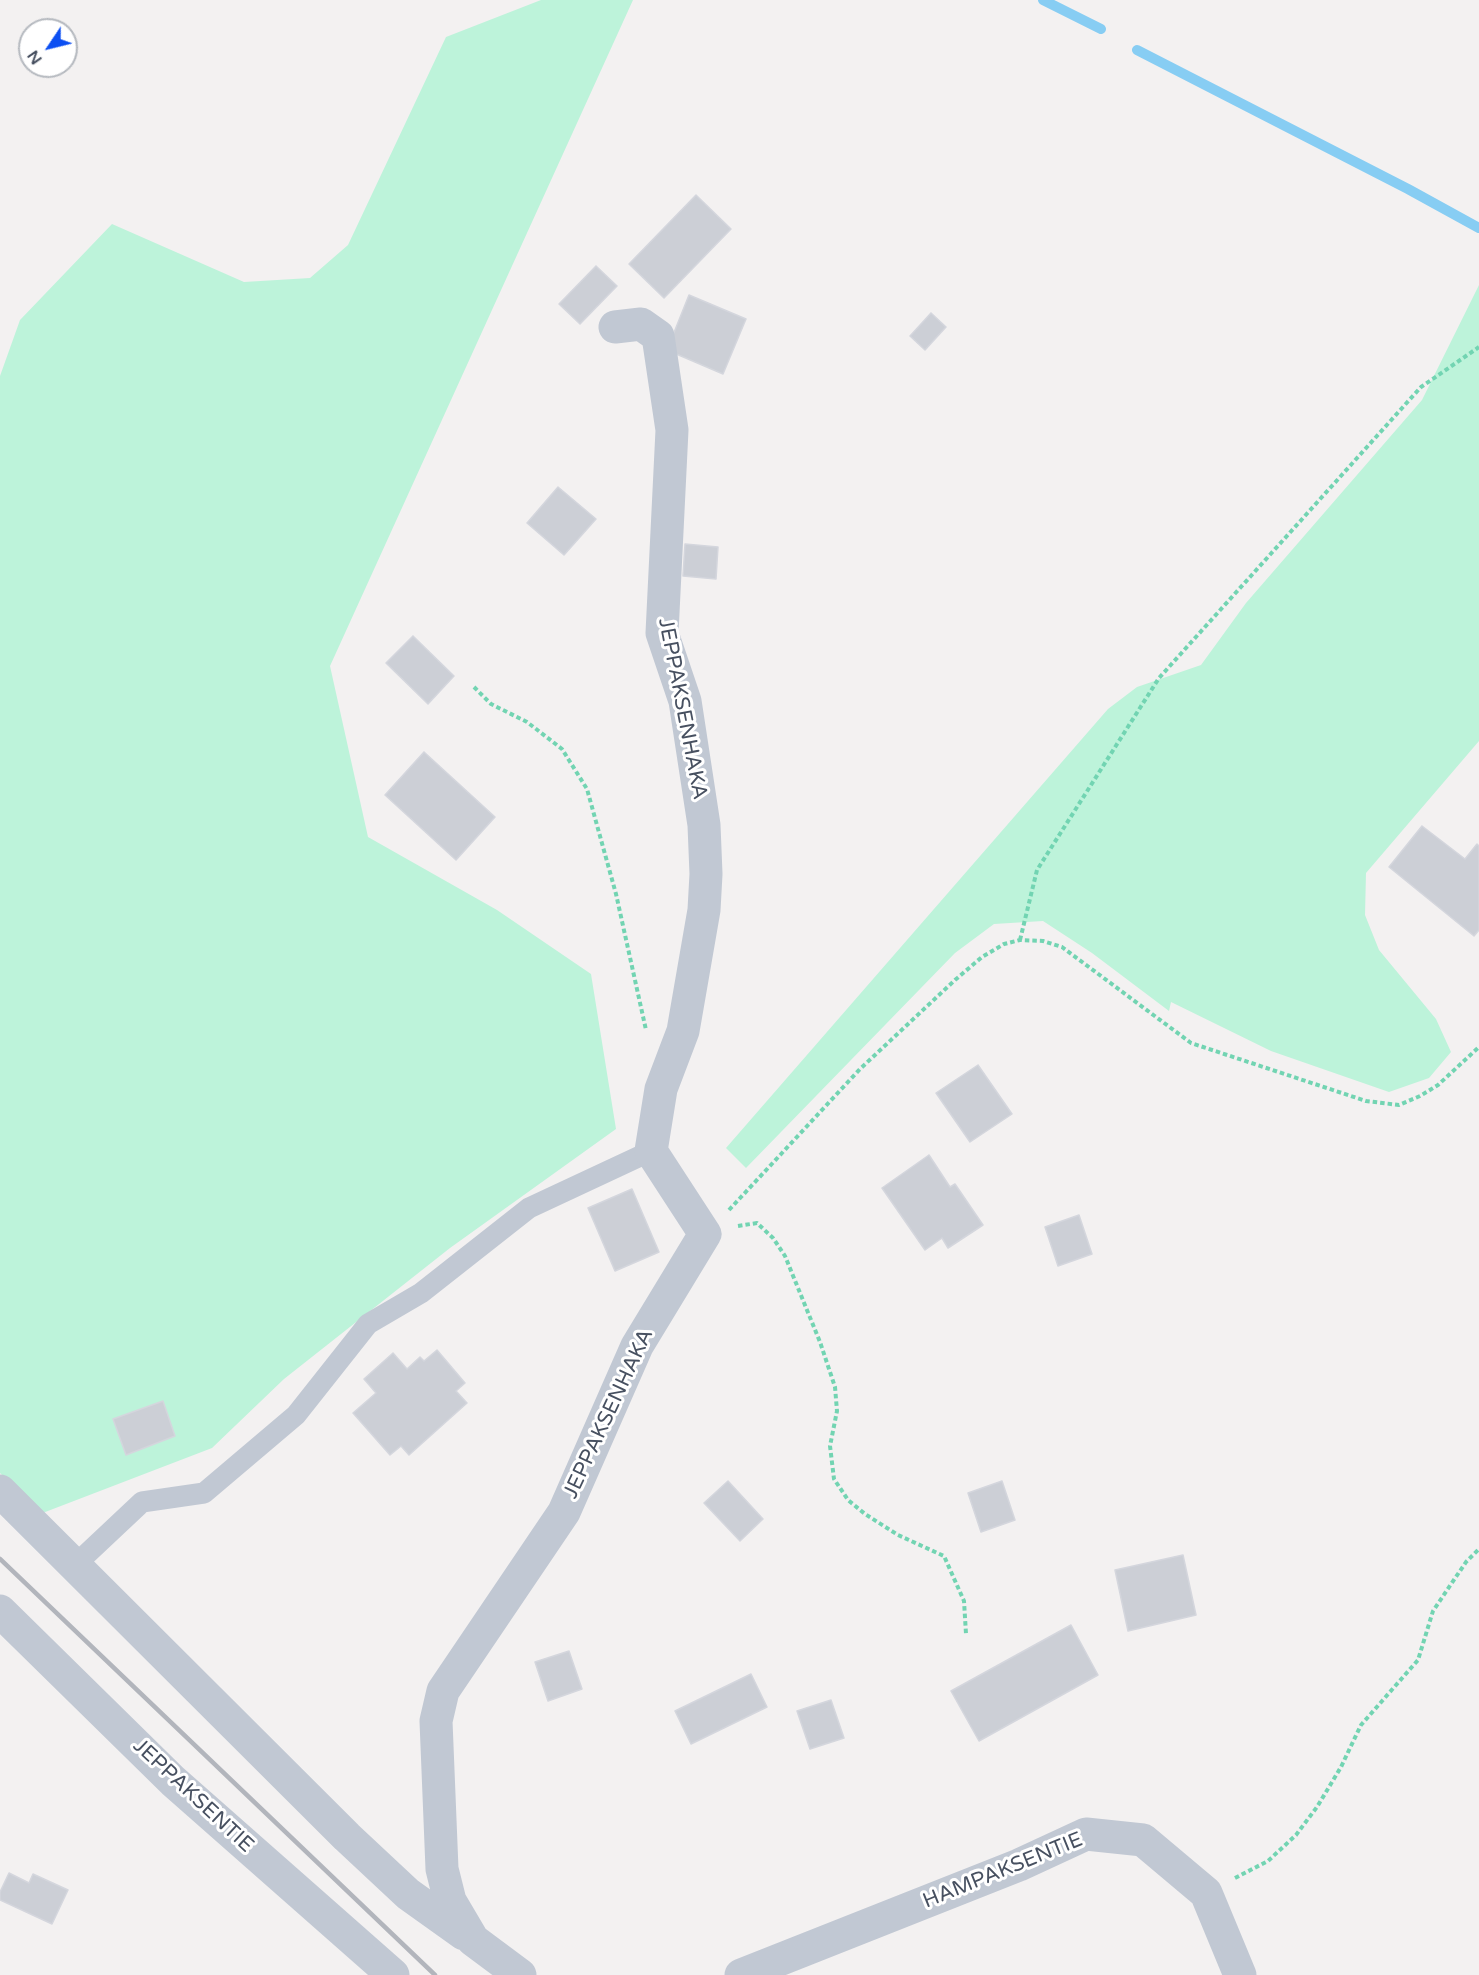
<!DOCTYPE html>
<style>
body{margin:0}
#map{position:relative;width:1479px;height:1975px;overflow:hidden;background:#f3f1f1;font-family:"Varela Round",sans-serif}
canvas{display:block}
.north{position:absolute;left:18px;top:18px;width:60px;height:60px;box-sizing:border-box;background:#fff;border:2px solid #b5b9bf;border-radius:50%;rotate:235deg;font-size:16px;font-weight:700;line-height:24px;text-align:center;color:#475060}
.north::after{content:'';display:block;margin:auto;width:21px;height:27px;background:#0c4ff2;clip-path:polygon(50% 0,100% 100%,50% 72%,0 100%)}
</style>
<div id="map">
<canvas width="1479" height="1975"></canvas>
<div class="north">N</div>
</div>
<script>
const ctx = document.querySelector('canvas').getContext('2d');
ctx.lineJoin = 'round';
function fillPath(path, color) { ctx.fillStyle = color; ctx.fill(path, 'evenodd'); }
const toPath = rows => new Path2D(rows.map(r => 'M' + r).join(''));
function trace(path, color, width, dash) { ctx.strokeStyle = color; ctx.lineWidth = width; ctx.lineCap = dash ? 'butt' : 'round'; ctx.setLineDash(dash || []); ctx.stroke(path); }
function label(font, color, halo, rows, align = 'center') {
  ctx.font = font + ' "Varela Round",sans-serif'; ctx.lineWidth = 6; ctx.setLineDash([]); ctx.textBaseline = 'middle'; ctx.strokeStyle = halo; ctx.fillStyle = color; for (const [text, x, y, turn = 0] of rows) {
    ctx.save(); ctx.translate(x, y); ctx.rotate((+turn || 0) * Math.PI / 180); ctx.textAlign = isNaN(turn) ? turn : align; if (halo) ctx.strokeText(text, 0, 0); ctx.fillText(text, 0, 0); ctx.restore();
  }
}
fillPath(toPath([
 [541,0,633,0,330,666,368,837,497,910,591,974,616,1129,450,1248,284,1379,212,1448,40,1514,0,1473,0,376,20,320,112,224,244,282,310,278,348,245,446,37],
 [1479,285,1479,741,1366,873,1365,915,1379,950,1436,1019,1451,1052,1429,1078,1389,1092,1271,1051,1171,1002,1169,1011,1092,953,1043,921,994,924,955,953,746,1168,726,1148,1108,709,1137,687,1201,665,1246,603,1422,400]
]), '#bdf3da');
trace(toPath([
 [1043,0,1101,29],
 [1137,50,1408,189,1479,228]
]), '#87cdf3', 10);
const building = toPath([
 [696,195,731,229,664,298,629,264,696,195],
 [596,266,617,286,580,324,559,304,596,266],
 [689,295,746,319,723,374,667,350,689,295],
 [931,313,946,327,925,350,910,336,931,313],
 [558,487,596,519,564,555,527,523,558,487],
 [685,544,718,547,716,579,683,576,685,544],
 [413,636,454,676,428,704,386,663,413,636],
 [424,752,495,817,456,860,385,795,424,752],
 [1422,826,1465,859,1477,844,1479,846,1479,930,1474,936,1389,867,1422,826],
 [978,1065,1012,1114,970,1142,936,1093,978,1065],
 [929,1155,950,1187,955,1184,983,1225,948,1248,942,1238,925,1250,882,1188,929,1155],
 [632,1189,659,1252,615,1271,588,1208,632,1189],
 [1079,1215,1092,1254,1058,1266,1045,1227,1079,1215],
 [437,1350,465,1383,456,1391,467,1403,409,1455,401,1446,390,1455,353,1413,376,1393,364,1379,393,1353,407,1369,420,1357,424,1361,437,1350],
 [163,1401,175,1436,126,1455,113,1419,163,1401],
 [728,1481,763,1519,740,1541,704,1503,728,1481],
 [1002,1481,1015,1520,981,1532,968,1493,1002,1481],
 [1183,1555,1196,1615,1128,1631,1115,1570,1183,1555],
 [1071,1625,1098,1675,979,1741,951,1691,1071,1625],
 [569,1651,582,1689,548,1701,535,1662,569,1651],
 [751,1674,767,1707,691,1744,675,1711,751,1674],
 [831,1700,844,1738,810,1749,797,1711,831,1700],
 [9,1873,29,1883,33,1874,68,1890,52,1924,0,1900,0,1892,9,1873]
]);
fillPath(building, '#cccfd6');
trace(building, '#d4d6dd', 1.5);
trace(toPath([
 [474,687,491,704,527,722,562,749,587,789,616,894,646,1030],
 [1020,940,1037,870,1159,678,1421,387,1479,347],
 [729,1210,860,1069,955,980,982,957,1004,944,1020,940,1043,941,1062,947,1191,1043,1366,1101,1399,1105,1420,1096,1438,1085,1479,1047],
 [738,1226,757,1223,773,1238,785,1256,820,1342,835,1387,837,1411,830,1446,834,1479,848,1500,865,1514,898,1535,944,1556,964,1601,966,1634],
 [1235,1878,1268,1861,1296,1835,1317,1807,1341,1767,1361,1725,1418,1660,1433,1611,1466,1562,1479,1549]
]), '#72d4b2', 4, [4.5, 3]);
trace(toPath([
 [75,1565,142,1502,204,1493,296,1415,368,1324,421,1293,529,1208,651,1151]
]), '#c1c8d3', 21);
trace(toPath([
 [0,1491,347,1837,408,1894,464,1934],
 [0,1611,173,1781,393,1975],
 [520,1975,473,1940,450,1901,442,1869,436,1721,443,1691,564,1512,637,1346,705,1234,651,1151,661,1089,683,1031,704,910,706,874,704,825,685,701,662,633,672,430,658,336,641,324,615,327],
 [741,1975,1019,1865,1086,1834,1143,1840,1206,1893,1240,1975]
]), '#c1c8d3', 33);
trace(toPath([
 [0,1559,435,1975]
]), '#b2b5bc', 4.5);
label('21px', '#475060', '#fff', [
 ["JEPPAKSENHAKA",682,709,79],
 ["JEPPAKSENHAKA",609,1414,-65],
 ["JEPPAKSENTIE",193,1796,43],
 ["HAMPAKSENTIE",1003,1871,-22]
]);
</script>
